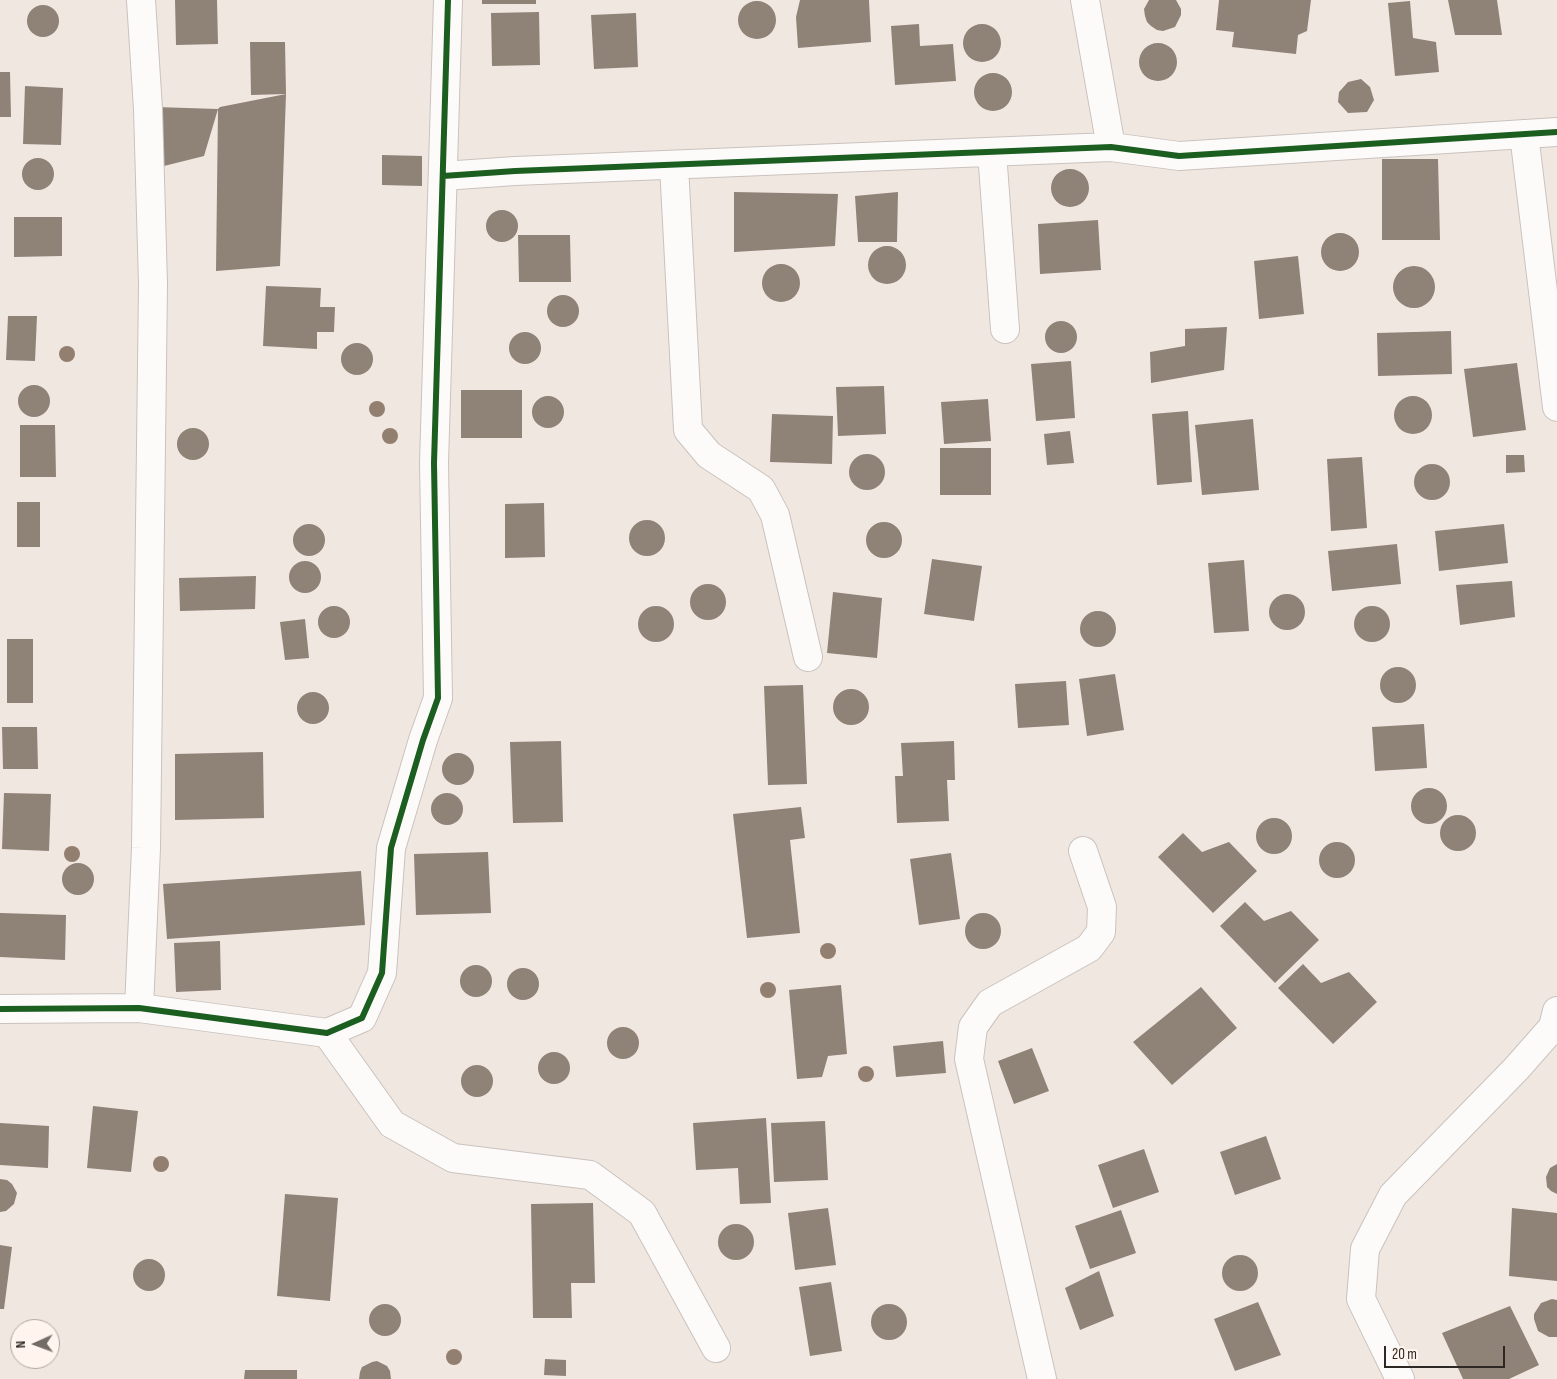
<!DOCTYPE html>
<style>
body{margin:0}
#map{position:relative;width:1557px;height:1379px;overflow:hidden;background:#f1e7e1;font-family:"Sofia Sans Condensed",sans-serif}
canvas{display:block}
.north{position:absolute;left:10px;top:1319px;width:50px;height:50px;box-sizing:border-box;background:#fff5ee;border:1px solid #aba39d;border-radius:50%;rotate:268deg;font-size:14px;font-weight:700;line-height:20px;text-align:center;color:#2e2824}
.north::after{content:'';display:block;margin:auto;width:18px;height:22px;background:#726b66;clip-path:polygon(50% 0,100% 100%,50% 72%,0 100%)}
.scale{position:absolute;left:1384px;top:1346px;width:121px;height:22px;box-sizing:border-box;border:2px solid #2e2824;border-top:0;padding-left:6px;font-size:15px;line-height:18px;white-space:nowrap;color:#2e2824;-webkit-text-stroke:4px #fff5ee;paint-order:stroke}
</style>
<div id="map">
<canvas width="1557" height="1379"></canvas>
<div class="north">N</div>
<div class="scale">20 m</div>
</div>
<script>
const ctx = document.querySelector('canvas').getContext('2d');
ctx.lineJoin = 'round';
function fillPath(path, color) { ctx.fillStyle = color; ctx.fill(path, 'evenodd'); }
const toPath = rows => new Path2D(rows.map(r => 'M' + r).join(''));
function trace(path, color, width, dash) { ctx.strokeStyle = color; ctx.lineWidth = width; ctx.lineCap = dash ? 'butt' : 'round'; ctx.setLineDash(dash || []); ctx.stroke(path); }
fillPath(toPath([
 [175,0,217,0,218,44,176,45],
 [482,0,536,0,536,4,482,4],
 [800,0,869,0,871,42,798,48,796,17],
 [1149,0,1176,0,1181,9,1181,15,1175,27,1163,31,1157,30,1151,26,1147,22,1145,16,1144,9],
 [1219,0,1311,0,1307,31,1298,35,1296,54,1232,47,1234,32,1216,30],
 [1448,0,1497,0,1502,35,1455,35],
 [1410,1,1413,38,1436,42,1439,72,1395,76,1388,3],
 '738 20a19 19 0 1 1 38 0a19 19 0 1 1-38 0Z',
 '27 21a16 16 0 1 1 32 0a16 16 0 1 1-32 0Z',
 [539,12,540,65,492,66,491,13],
 [636,13,638,67,594,69,591,15],
 [919,24,920,46,953,44,956,81,895,85,891,26],
 '963 43a19 19 0 1 1 38 0a19 19 0 1 1-38 0Z',
 [250,42,285,42,286,94,251,95],
 '1139 62a19 19 0 1 1 38 0a19 19 0 1 1-38 0Z',
 [0,72,10,72,11,117,0,117],
 '974 92a19 19 0 1 1 38 0a19 19 0 1 1-38 0Z',
 [1361,79,1370,87,1374,100,1367,112,1348,113,1338,102,1339,92,1348,82],
 [25,86,63,88,61,145,23,144],
 [286,94,280,266,216,271,218,109,204,156,156,168,155,107,218,109,220,107],
 [382,155,422,156,422,186,382,185],
 '22 174a16 16 0 1 1 32 0a16 16 0 1 1-32 0Z',
 [1382,159,1438,159,1440,240,1382,240],
 '1051 188a19 19 0 1 1 38 0a19 19 0 1 1-38 0Z',
 [734,192,838,194,835,246,734,252],
 [898,192,897,242,858,242,855,196],
 '486 226a16 16 0 1 1 32 0a16 16 0 1 1-32 0Z',
 [14,217,62,217,62,256,14,257],
 [1098,220,1101,270,1040,274,1038,224],
 '1321 252a19 19 0 1 1 38 0a19 19 0 1 1-38 0Z',
 [518,235,570,235,571,282,519,282],
 '868 265a19 19 0 1 1 38 0a19 19 0 1 1-38 0Z',
 [1298,256,1304,314,1259,319,1254,261],
 '762 283a19 19 0 1 1 38 0a19 19 0 1 1-38 0Z',
 '1393 287a21 21 0 1 1 42 0a21 21 0 1 1-42 0Z',
 [266,286,321,288,320,307,335,307,334,332,317,332,317,349,263,346],
 '547 311a16 16 0 1 1 32 0a16 16 0 1 1-32 0Z',
 [8,316,37,316,35,361,6,360],
 '1045 337a16 16 0 1 1 32 0a16 16 0 1 1-32 0Z',
 [1227,327,1224,370,1151,383,1150,352,1185,346,1185,329],
 [1451,331,1452,374,1378,376,1377,333],
 '509 348a16 16 0 1 1 32 0a16 16 0 1 1-32 0Z',
 '341 359a16 16 0 1 1 32 0a16 16 0 1 1-32 0Z',
 [1071,361,1075,418,1036,421,1031,364],
 [1517,363,1526,430,1473,437,1464,369],
 '18 401a16 16 0 1 1 32 0a16 16 0 1 1-32 0Z',
 [884,386,886,434,838,436,836,387],
 [461,390,522,390,522,438,461,438],
 '532 412a16 16 0 1 1 32 0a16 16 0 1 1-32 0Z',
 '1394 415a19 19 0 1 1 38 0a19 19 0 1 1-38 0Z',
 [988,399,991,441,944,444,941,402],
 [1188,411,1192,482,1157,485,1152,414],
 [772,414,833,416,832,464,770,462],
 [1253,419,1259,490,1202,495,1195,425],
 [20,425,55,425,56,477,20,477],
 '177 444a16 16 0 1 1 32 0a16 16 0 1 1-32 0Z',
 [1070,431,1074,463,1047,465,1044,434],
 [940,448,991,448,991,495,940,495],
 '849 472a18 18 0 1 1 36 0a18 18 0 1 1-36 0Z',
 [1506,455,1524,455,1525,472,1506,473],
 [1362,457,1367,528,1331,531,1327,459],
 '1414 482a18 18 0 1 1 36 0a18 18 0 1 1-36 0Z',
 [17,502,40,502,40,547,17,547],
 [544,503,545,557,505,558,505,504],
 '629 538a18 18 0 1 1 36 0a18 18 0 1 1-36 0Z',
 '866 540a18 18 0 1 1 36 0a18 18 0 1 1-36 0Z',
 '293 540a16 16 0 1 1 32 0a16 16 0 1 1-32 0Z',
 [1504,524,1508,563,1439,571,1435,531],
 [1397,544,1401,584,1332,591,1328,551],
 [932,559,982,566,974,621,924,614],
 [1244,560,1249,631,1214,633,1208,563],
 '289 577a16 16 0 1 1 32 0a16 16 0 1 1-32 0Z',
 [256,576,255,609,180,611,179,578],
 [1512,581,1515,617,1460,625,1456,585],
 '690 602a18 18 0 1 1 36 0a18 18 0 1 1-36 0Z',
 [833,592,882,598,877,658,827,653],
 '1269 612a18 18 0 1 1 36 0a18 18 0 1 1-36 0Z',
 '638 624a18 18 0 1 1 36 0a18 18 0 1 1-36 0Z',
 '1354 624a18 18 0 1 1 36 0a18 18 0 1 1-36 0Z',
 '318 622a16 16 0 1 1 32 0a16 16 0 1 1-32 0Z',
 '1080 629a18 18 0 1 1 36 0a18 18 0 1 1-36 0Z',
 [305,619,309,658,285,660,280,622],
 [7,639,33,639,33,703,7,703],
 '1380 685a18 18 0 1 1 36 0a18 18 0 1 1-36 0Z',
 [1115,674,1124,730,1087,736,1079,679],
 [1066,681,1069,725,1018,728,1015,684],
 [803,685,807,784,768,785,764,686],
 '833 707a18 18 0 1 1 36 0a18 18 0 1 1-36 0Z',
 '297 708a16 16 0 1 1 32 0a16 16 0 1 1-32 0Z',
 [1424,724,1427,768,1375,771,1372,727],
 [2,727,37,727,38,769,3,769],
 [561,741,563,822,513,823,510,742],
 [954,741,955,780,947,780,949,821,897,823,895,776,903,776,901,743],
 [263,752,264,818,175,820,175,754],
 '442 769a16 16 0 1 1 32 0a16 16 0 1 1-32 0Z',
 '1411 806a18 18 0 1 1 36 0a18 18 0 1 1-36 0Z',
 '431 809a16 16 0 1 1 32 0a16 16 0 1 1-32 0Z',
 [4,793,51,794,49,851,2,849],
 [801,807,805,838,790,840,800,933,747,938,733,814],
 '1440 833a18 18 0 1 1 36 0a18 18 0 1 1-36 0Z',
 '1256 836a18 18 0 1 1 36 0a18 18 0 1 1-36 0Z',
 [1183,833,1202,852,1229,842,1257,871,1213,913,1158,857],
 '1319 860a18 18 0 1 1 36 0a18 18 0 1 1-36 0Z',
 [488,852,491,913,416,915,414,854],
 [951,853,960,919,919,925,910,859],
 '62 879a16 16 0 1 1 32 0a16 16 0 1 1-32 0Z',
 [361,871,365,925,167,939,163,884],
 [1245,902,1264,921,1291,911,1319,940,1275,983,1220,926],
 '965 931a18 18 0 1 1 36 0a18 18 0 1 1-36 0Z',
 [0,913,66,915,65,960,0,957],
 [220,941,221,990,176,992,174,943],
 [1303,964,1321,983,1349,972,1377,1002,1333,1044,1278,988],
 '460 981a16 16 0 1 1 32 0a16 16 0 1 1-32 0Z',
 '507 984a16 16 0 1 1 32 0a16 16 0 1 1-32 0Z',
 [841,985,847,1054,828,1056,822,1077,797,1079,789,990],
 [1201,987,1237,1028,1172,1085,1133,1042],
 '607 1043a16 16 0 1 1 32 0a16 16 0 1 1-32 0Z',
 [943,1041,946,1073,896,1077,893,1046],
 [1032,1048,1049,1091,1014,1104,998,1061],
 '538 1068a16 16 0 1 1 32 0a16 16 0 1 1-32 0Z',
 '461 1081a16 16 0 1 1 32 0a16 16 0 1 1-32 0Z',
 [93,1106,138,1111,131,1172,87,1168],
 [766,1118,771,1203,740,1204,738,1168,696,1170,693,1123],
 [825,1121,828,1180,774,1182,771,1123],
 [0,1123,49,1126,48,1168,0,1165],
 [1266,1136,1281,1179,1235,1195,1220,1152],
 [1144,1149,1159,1192,1113,1208,1098,1165],
 [1557,1164,1557,1194,1551,1191,1547,1187,1546,1177,1550,1168],
 [0,1179,7,1180,12,1184,17,1193,14,1204,6,1211,0,1212],
 [285,1194,338,1198,330,1301,277,1296],
 [593,1203,595,1283,571,1283,572,1318,533,1318,531,1204],
 [828,1208,836,1265,795,1270,788,1213],
 [1512,1208,1557,1213,1557,1281,1509,1276],
 [1121,1210,1136,1253,1090,1269,1075,1226],
 '718 1242a18 18 0 1 1 36 0a18 18 0 1 1-36 0Z',
 [0,1245,12,1247,4,1309,0,1309],
 '1222 1273a18 18 0 1 1 36 0a18 18 0 1 1-36 0Z',
 '133 1275a16 16 0 1 1 32 0a16 16 0 1 1-32 0Z',
 [1099,1271,1114,1316,1080,1330,1065,1288],
 [831,1282,842,1351,810,1356,799,1287],
 [1552,1299,1557,1300,1557,1337,1549,1337,1538,1331,1534,1319,1534,1314,1541,1303],
 [1258,1302,1281,1355,1235,1371,1214,1319],
 '871 1322a18 18 0 1 1 36 0a18 18 0 1 1-36 0Z',
 '369 1320a16 16 0 1 1 32 0a16 16 0 1 1-32 0Z',
 [1510,1306,1539,1365,1509,1379,1463,1379,1442,1333],
 [545,1359,566,1360,566,1376,544,1375],
 [377,1361,387,1366,390,1371,391,1379,359,1379,360,1372,362,1367,372,1362],
 [245,1370,297,1370,297,1379,244,1379]
]), '#8f8277');
const minor = toPath([
 [1085,0,1111,147],
 [1524,134,1557,407],
 [992,152,1005,329],
 [674,165,688,430,709,455,761,489,775,515,808,657],
 [443,176,515,171,1111,147,1179,156,1557,132],
 [139,1008,146,848,153,284,148,109,141,0],
 [0,1009,139,1008,327,1033,362,1018,382,973,391,848,423,740,438,698,434,463,448,0],
 [327,1033,392,1124,453,1158,590,1175,642,1213,716,1348],
 [1042,1379,969,1059,973,1027,990,1003,1089,948,1101,932,1102,907,1083,851],
 [1400,1379,1361,1299,1365,1249,1393,1195,1516,1069,1553,1027,1557,1011]
]);
trace(minor, '#c9c2bd', 30);
trace(minor, '#fdfbfa', 28);
trace(toPath([
 [443,176,515,171,1111,147,1179,156,1557,132],
 [0,1009,139,1008,327,1033,362,1018,382,973,391,848,423,740,438,698,434,463,448,0]
]), '#1b5e20', 6);
ctx.fillStyle = '#937f70';
for (const [x, y] of [
 [67,354],
 [377,409],
 [390,436],
 [72,854],
 [828,951],
 [768,990],
 [866,1074],
 [161,1164],
 [454,1357]
]) { ctx.beginPath(); ctx.arc(x, y, 8, 0, 2 * Math.PI); ctx.fill(); }
</script>
